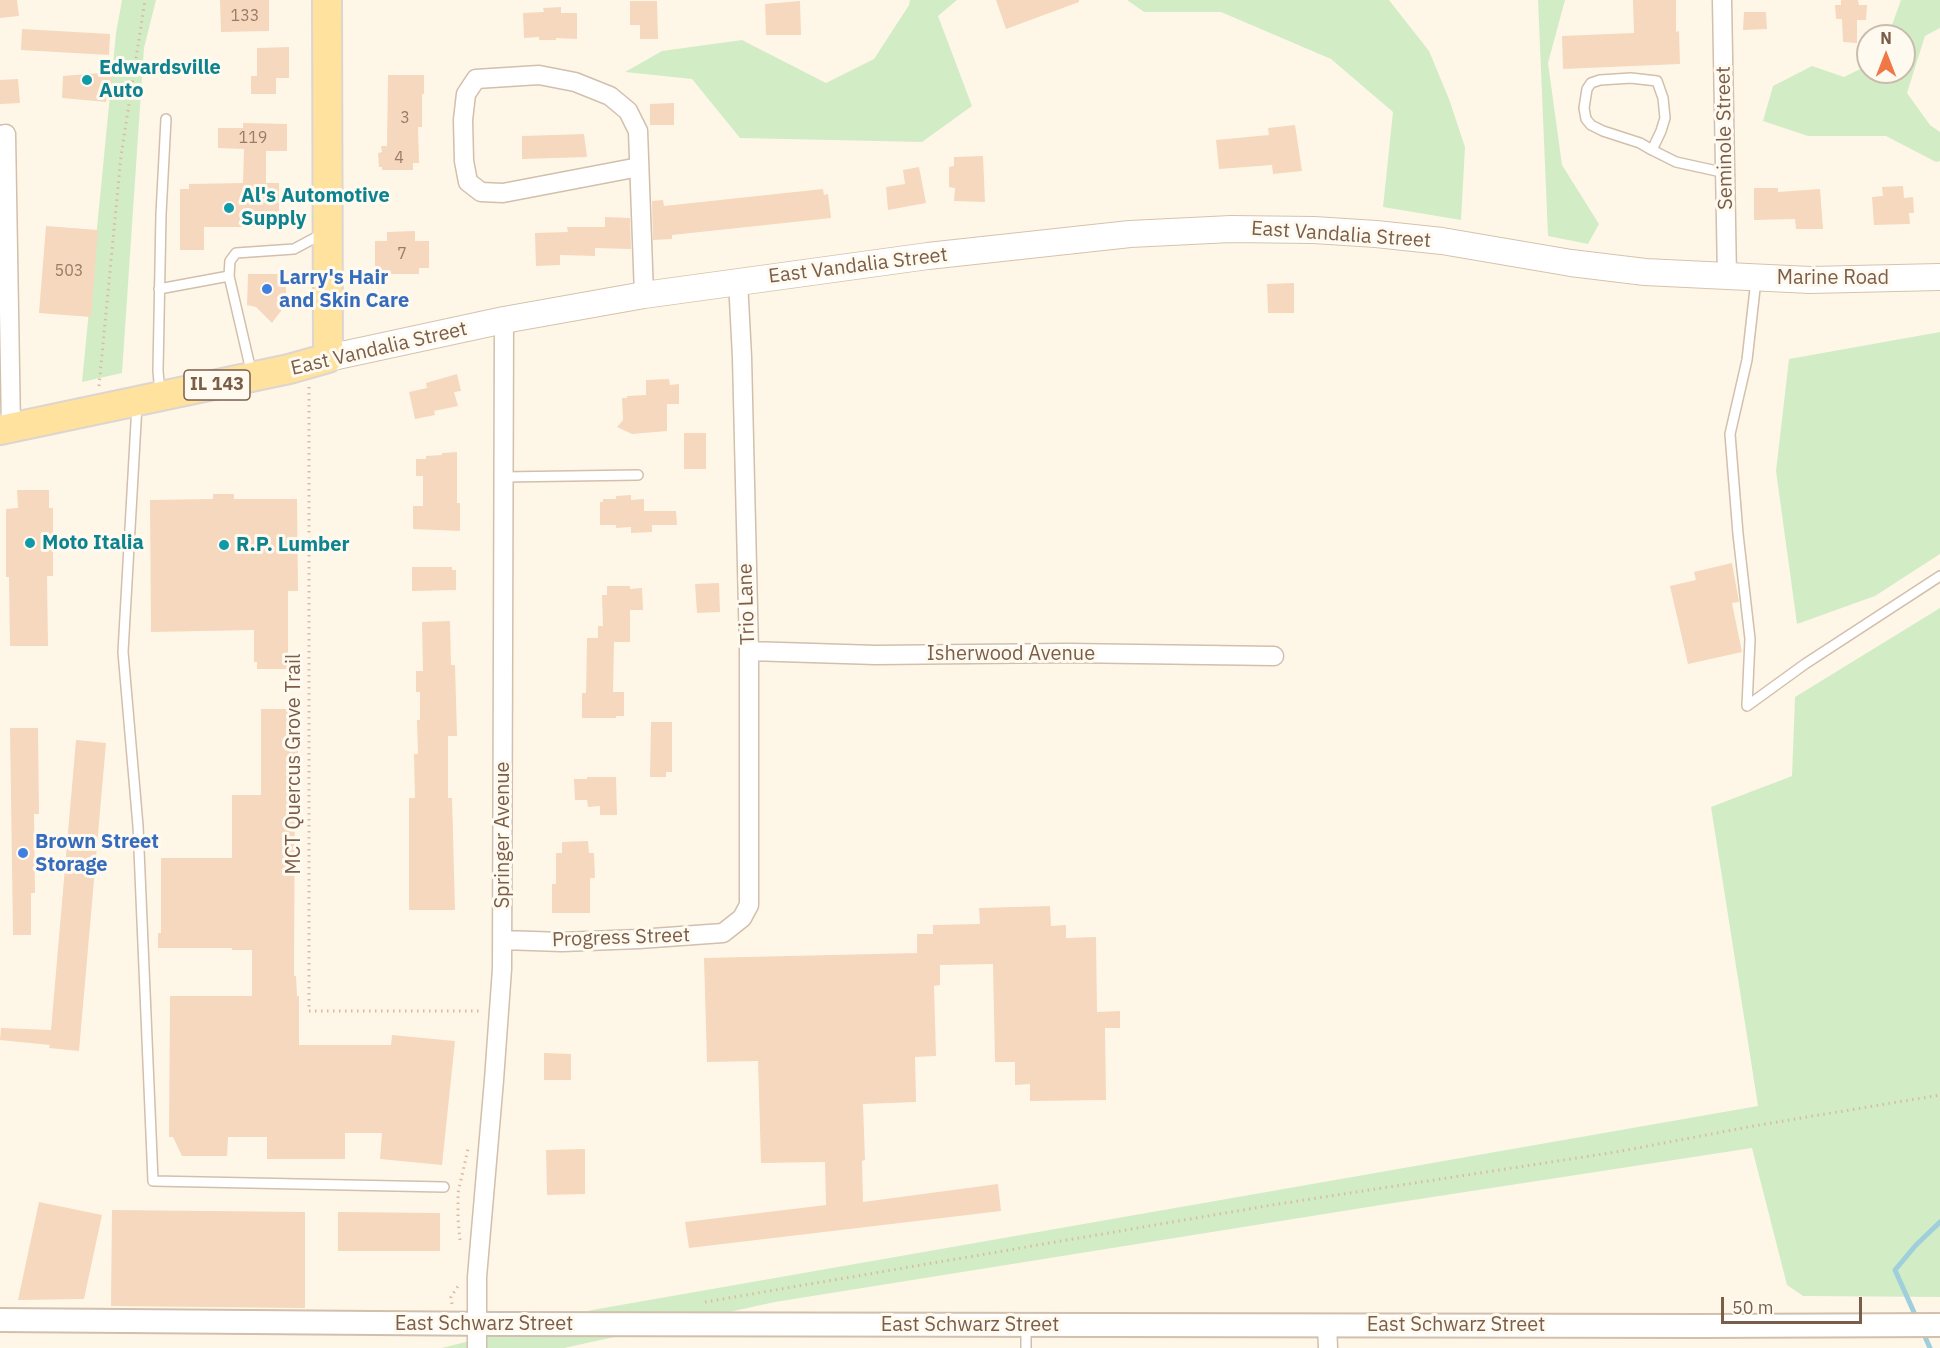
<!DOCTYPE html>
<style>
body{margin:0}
#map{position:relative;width:1940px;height:1348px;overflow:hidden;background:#fef7e8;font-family:"IBM Plex Sans",sans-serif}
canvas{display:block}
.north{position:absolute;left:1856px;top:24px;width:60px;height:60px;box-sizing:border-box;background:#fffaf0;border:2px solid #cabcad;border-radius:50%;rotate:0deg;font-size:16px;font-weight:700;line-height:24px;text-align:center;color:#7b5e49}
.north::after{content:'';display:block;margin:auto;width:21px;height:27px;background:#ef7846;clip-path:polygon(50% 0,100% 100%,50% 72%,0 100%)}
.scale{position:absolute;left:1721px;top:1297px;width:141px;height:27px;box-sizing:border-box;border:3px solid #7b5e49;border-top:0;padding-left:8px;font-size:18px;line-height:21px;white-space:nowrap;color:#7b5e49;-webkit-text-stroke:4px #fffaf0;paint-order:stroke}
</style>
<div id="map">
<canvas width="1940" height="1348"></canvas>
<div class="north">N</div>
<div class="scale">50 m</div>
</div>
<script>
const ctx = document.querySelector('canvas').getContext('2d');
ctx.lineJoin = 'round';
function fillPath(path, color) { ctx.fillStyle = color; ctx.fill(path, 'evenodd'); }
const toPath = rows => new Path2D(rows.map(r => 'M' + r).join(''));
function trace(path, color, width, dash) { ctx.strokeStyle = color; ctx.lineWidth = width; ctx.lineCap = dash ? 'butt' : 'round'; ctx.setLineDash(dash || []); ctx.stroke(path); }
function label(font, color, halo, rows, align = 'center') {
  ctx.font = font + ' "IBM Plex Sans",sans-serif'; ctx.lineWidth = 6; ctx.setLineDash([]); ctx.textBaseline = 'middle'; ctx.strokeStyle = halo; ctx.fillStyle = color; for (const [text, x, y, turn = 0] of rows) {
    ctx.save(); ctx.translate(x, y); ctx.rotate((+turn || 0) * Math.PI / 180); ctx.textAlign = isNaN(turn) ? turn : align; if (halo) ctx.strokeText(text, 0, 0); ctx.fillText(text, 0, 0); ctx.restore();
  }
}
fillPath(toPath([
 [122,0,156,0,144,48,122,373,82,382,116,33],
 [910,0,957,0,938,16,972,106,922,142,740,138,692,79,625,72,662,51,742,40,826,83,874,59,909,5],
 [1127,0,1389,0,1429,51,1449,99,1465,147,1461,220,1383,207,1393,112,1331,59,1221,12,1144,12],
 [1538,0,1565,0,1548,63,1562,165,1599,224,1588,244,1548,236],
 [1901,0,1940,0,1940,28,1925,36,1907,93,1930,125,1940,132,1940,161,1936,162,1886,136,1808,136,1763,121,1773,86,1812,66,1844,77,1868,65,1868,72,1904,72,1904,36,1888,36],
 [1940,332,1940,554,1875,596,1797,624,1776,471,1789,359],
 [1940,608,1940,1297,1803,1296,1787,1285,1752,1148,1387,1204,775,1302,564,1348,442,1348,592,1310,1758,1106,1711,807,1792,776,1795,697]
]), '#d2edc5');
trace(toPath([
 [1917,1319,1895,1270,1916,1245,1940,1222],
 [1922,1330,1930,1348]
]), '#a0cfdc', 5);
fillPath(toPath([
 [0,0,17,0,19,16,0,18],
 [220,0,269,0,269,31,221,32],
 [996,0,1079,0,1079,2,1006,29],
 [1633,0,1676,0,1676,32,1679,31,1680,64,1563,69,1562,36,1634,33],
 [1841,0,1858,0,1859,5,1867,5,1866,20,1857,20,1857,43,1843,42,1842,19,1836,19,1835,5,1841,5],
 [630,1,657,1,658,39,640,39,640,25,630,25],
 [800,1,801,35,766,35,765,4],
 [561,7,561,13,577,13,577,39,556,38,556,40,539,40,539,37,524,38,523,13,544,12,543,8],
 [1744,12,1766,12,1767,29,1743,30],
 [22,29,110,34,109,55,21,50],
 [289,47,289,78,276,78,276,94,251,94,251,76,257,76,257,48],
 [112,72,112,94,107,94,106,102,62,98,63,76],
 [388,75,424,75,424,94,422,94,422,127,418,127,419,163,413,163,413,170,382,170,382,167,379,167,378,153,382,152,381,146,387,146],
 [18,79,20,103,0,104,0,80],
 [674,103,674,125,650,125,650,104],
 [243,123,287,124,287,151,266,151,266,183,279,183,279,227,204,227,204,250,180,250,180,189,189,189,189,184,243,183,244,149,218,148,218,128,243,128],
 [1295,125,1302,171,1273,174,1272,165,1219,169,1216,140,1269,135,1268,128],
 [584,134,587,157,522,159,522,136],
 [983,156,985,202,954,201,955,188,949,187,949,167,954,166,954,157],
 [919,167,926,203,888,210,886,187,905,184,903,170],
 [1903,186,1904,198,1913,197,1914,213,1909,213,1910,224,1874,225,1872,197,1883,196,1882,187],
 [1754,188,1778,188,1778,192,1820,189,1823,229,1796,229,1795,219,1754,220],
 [823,189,824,195,828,194,831,218,672,235,672,239,653,240,652,201,663,200,664,206],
 [605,217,630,218,631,249,595,248,595,256,560,255,560,265,536,266,535,233,568,232,567,227,605,227],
 [46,226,98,230,91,317,39,313],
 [415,231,415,241,429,241,429,268,419,268,419,274,375,274,375,241,387,241,387,232],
 [248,274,286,274,286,304,272,323,256,307,247,305],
 [1294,283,1294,313,1268,313,1267,284],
 [457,374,461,391,454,392,458,406,434,411,435,415,415,419,409,392,427,388,426,383],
 [669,379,670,385,679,384,679,404,667,404,667,431,632,434,617,427,623,420,622,398,627,398,627,396,646,395,646,380],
 [684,433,706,433,706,469,684,469],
 [457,452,457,503,460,503,460,531,413,529,413,506,423,506,423,476,416,476,416,459,426,459,426,456,442,455,442,453],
 [17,490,49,490,49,508,53,508,53,576,47,576,48,646,10,646,9,577,6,577,6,509,18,508],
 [213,494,234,494,234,499,297,499,298,591,288,591,288,669,257,669,257,662,254,662,254,630,151,632,150,500,213,499],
 [631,495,631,500,644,499,644,511,676,511,677,525,652,525,652,532,631,533,631,527,616,528,616,525,600,525,600,502,603,502,603,499,616,499,616,496],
 [1732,563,1739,602,1732,603,1742,652,1688,664,1670,586,1696,580,1694,572],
 [412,567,452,567,452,570,456,570,456,590,412,591],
 [719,583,720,612,697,613,695,584],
 [607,586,630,586,630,589,642,588,643,610,630,610,630,642,614,642,613,692,624,692,624,716,616,716,616,718,582,718,582,693,586,693,587,638,598,638,598,626,603,626,602,595,607,595],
 [450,621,451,665,455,665,457,736,448,736,448,798,452,798,455,910,409,910,409,798,415,798,414,754,418,754,417,720,420,720,420,692,416,692,416,671,423,671,422,622],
 [261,709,298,709,298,775,295,775,294,976,296,976,297,996,299,996,299,1045,391,1045,392,1035,455,1041,442,1165,380,1159,382,1133,345,1133,345,1159,267,1159,267,1137,228,1137,227,1156,182,1156,173,1137,169,1137,170,996,252,996,252,950,232,950,232,948,158,948,158,933,161,933,161,858,232,858,232,795,261,795],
 [651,722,672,722,672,772,666,772,666,777,650,777],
 [10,728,38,728,39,814,34,814,35,893,31,893,31,935,13,935],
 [76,740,106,743,79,1051,49,1048,50,1045,0,1040,1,1028,51,1030],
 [587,777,616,777,617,815,600,815,600,806,588,807,587,800,575,800,574,779,587,779],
 [588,841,589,853,594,853,595,878,590,878,590,913,552,913,552,884,556,884,556,853,562,853,562,842],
 [1050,906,1051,926,1066,925,1066,938,1096,937,1097,1012,1120,1011,1120,1028,1105,1028,1106,1100,1030,1101,1030,1084,1015,1085,1015,1062,995,1062,993,964,940,965,940,985,934,986,936,1056,915,1057,916,1102,863,1104,865,1160,862,1161,863,1202,998,1184,1001,1211,689,1248,685,1222,826,1205,825,1162,761,1163,758,1061,707,1062,704,958,917,953,917,934,933,934,933,925,980,924,979,908],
 [544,1053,571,1054,571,1080,544,1080],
 [585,1149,585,1194,547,1195,546,1150],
 [39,1202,102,1215,84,1299,18,1300],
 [112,1210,305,1212,305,1308,111,1306],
 [338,1212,440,1213,440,1251,338,1251]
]), '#f5d8be');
const service = toPath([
 [1652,150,1661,131,1665,118,1663,98,1657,81,1631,78,1600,80,1591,83,1587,89,1584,108,1586,119,1591,125,1603,131,1640,143,1652,150,1676,162,1726,173],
 [229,276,230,261,236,253,294,249,324,233],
 [1756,280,1747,360,1730,434,1738,534,1750,639,1747,706,1805,664,1940,576],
 [159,289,229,276,252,375],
 [160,393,158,371,161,214,166,119],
 [137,405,123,652,138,826,153,1181,444,1187],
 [503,477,638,475],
 [1026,1325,1026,1348]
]);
const minor = toPath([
 [1722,0,1727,277],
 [0,135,6,134,11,428],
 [639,167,503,193,481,192,468,182,464,161,463,120,466,94,476,79,539,75,575,82,610,96,628,111,638,131,644,295],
 [749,651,876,655,1068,653,1274,656],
 [503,940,562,942,639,939,723,933,742,918,749,905,749,651,742,357,738,281],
 [1327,1325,1328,1348],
 [477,1348,477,1277,494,1080,502,969,504,320]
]);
const tertiary = toPath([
 [0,1320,500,1324,1703,1326,1940,1325]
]);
const secondary = toPath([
 [328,358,504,320,644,295,928,256,1130,234,1231,229,1314,230,1376,234,1442,241,1571,263,1645,272,1810,280,1940,277]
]);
const primary = toPath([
 [0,430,289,369,328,358,327,0]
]);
trace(service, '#d2bfac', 12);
trace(minor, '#d2bfac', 21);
trace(tertiary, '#d2bfac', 26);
trace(secondary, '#d7c2ac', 28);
trace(primary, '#ddd5d0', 32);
trace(toPath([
 [99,386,121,156,145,0],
 [309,387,309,1011,483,1011],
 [460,1240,458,1219,458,1193,468,1149],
 [705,1302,1272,1205,1616,1152,1759,1125,1940,1095],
 [452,1304,451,1297,458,1286]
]), '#dbbba0', 3, [1.5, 4.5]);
trace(service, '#fff', 9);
trace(minor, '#fff', 18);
trace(tertiary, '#fff', 22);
trace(secondary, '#fff', 26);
trace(primary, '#ffe29e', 28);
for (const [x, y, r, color] of [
 [87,80,6,"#0f9aa8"],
 [229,208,6,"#0f9aa8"],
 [267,289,6,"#3f7fe0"],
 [30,543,6,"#0f9aa8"],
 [224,545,6,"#0f9aa8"],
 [23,853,6,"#3f7fe0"]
]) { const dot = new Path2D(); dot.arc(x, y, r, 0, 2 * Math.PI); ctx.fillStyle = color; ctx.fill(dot); trace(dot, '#fffaf0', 2); }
label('16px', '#9a7c66', null, [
 ["133",245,16],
 ["3",405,118],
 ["119",253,138],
 ["4",399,158],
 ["7",402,254],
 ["503",69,271]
]);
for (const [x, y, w] of [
 [217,385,66]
]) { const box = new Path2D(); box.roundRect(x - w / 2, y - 15, w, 30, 4.5); ctx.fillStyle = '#fffaf0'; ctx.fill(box); trace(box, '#7b5e49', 1.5); }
label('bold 18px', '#7b5e49', null, [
 ["IL 143",217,385]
]);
label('bold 20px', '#0d838f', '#fffaf0', [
 ["Edwardsville",99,68],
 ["Auto",99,91],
 ["Al's Automotive",241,196],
 ["Supply",241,219],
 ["Moto Italia",42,543],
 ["R.P. Lumber",236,545]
], 'left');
label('20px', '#7b5e49', '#fffaf0', [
 ["Seminole Street",1725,138,-91],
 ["East Vandalia Street",1341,235,4],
 ["East Vandalia Street",858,266,-7],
 ["Marine Road",1833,278],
 ["East Vandalia Street",379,349,-13],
 ["Trio Lane",747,604,-92],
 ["Isherwood Avenue",1011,654],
 ["MCT Quercus Grove Trail",294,764,-90],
 ["Springer Avenue",503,835,-90],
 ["Progress Street",621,938,-2],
 ["East Schwarz Street",484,1324],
 ["East Schwarz Street",970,1325],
 ["East Schwarz Street",1456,1325]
]);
label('bold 20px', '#366cbe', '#fffaf0', [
 ["Larry's Hair",279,278],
 ["and Skin Care",279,301],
 ["Brown Street",35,842],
 ["Storage",35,865]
], 'left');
</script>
